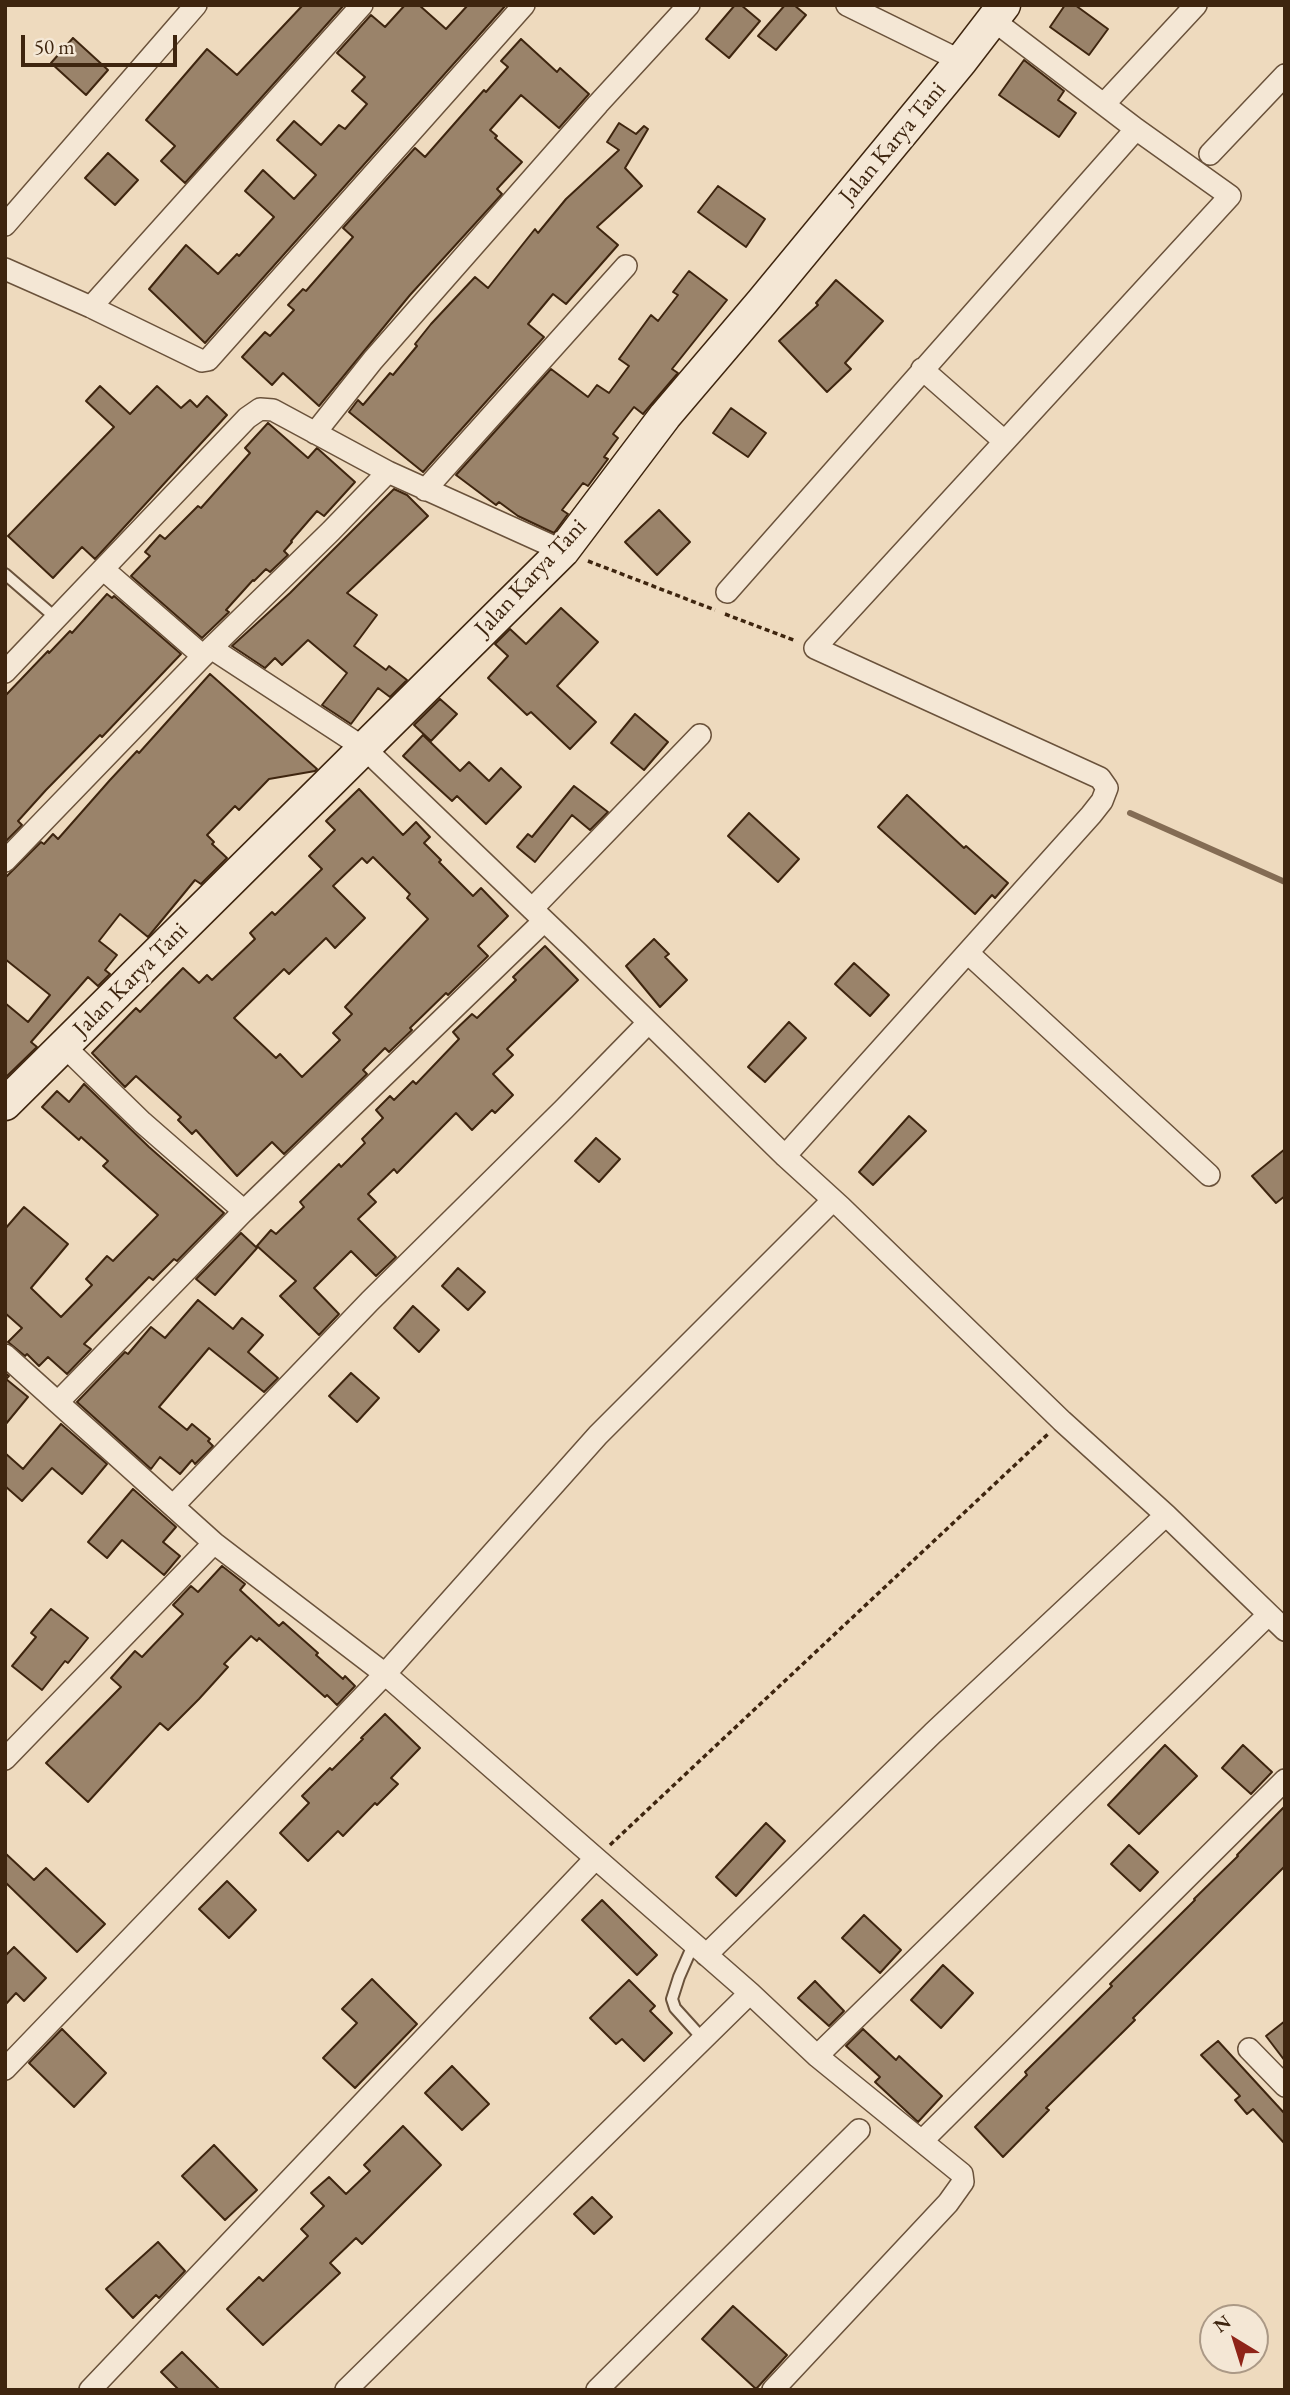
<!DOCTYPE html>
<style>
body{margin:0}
#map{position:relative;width:1290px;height:2395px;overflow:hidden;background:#eedabe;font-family:"EB Garamond",serif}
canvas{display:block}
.frame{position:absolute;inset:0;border:7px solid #3e250f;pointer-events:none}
.north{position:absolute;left:1199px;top:2304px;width:70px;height:70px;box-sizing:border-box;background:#f4e7d5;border:2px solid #ab9986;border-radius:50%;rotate:322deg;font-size:19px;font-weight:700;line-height:28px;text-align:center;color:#3e250f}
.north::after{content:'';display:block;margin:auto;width:24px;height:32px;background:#8f2418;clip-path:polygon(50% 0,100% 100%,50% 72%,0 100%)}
.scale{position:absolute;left:21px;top:35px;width:156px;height:32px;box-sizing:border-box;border:4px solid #3e250f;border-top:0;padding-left:9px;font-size:21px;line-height:24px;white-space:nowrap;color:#3e250f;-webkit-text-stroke:5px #f4e7d5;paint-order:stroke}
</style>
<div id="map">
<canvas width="1290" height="2395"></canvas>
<div class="frame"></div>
<div class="north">N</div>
<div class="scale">50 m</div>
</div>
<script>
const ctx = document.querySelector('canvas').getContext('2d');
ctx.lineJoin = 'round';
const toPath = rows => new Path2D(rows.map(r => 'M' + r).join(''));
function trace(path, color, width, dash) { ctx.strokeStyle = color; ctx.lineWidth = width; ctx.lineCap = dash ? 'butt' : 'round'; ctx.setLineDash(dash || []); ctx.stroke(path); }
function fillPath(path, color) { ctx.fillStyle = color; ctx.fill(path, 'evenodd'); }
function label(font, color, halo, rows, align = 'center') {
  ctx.font = font + ' "EB Garamond",serif'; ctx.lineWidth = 6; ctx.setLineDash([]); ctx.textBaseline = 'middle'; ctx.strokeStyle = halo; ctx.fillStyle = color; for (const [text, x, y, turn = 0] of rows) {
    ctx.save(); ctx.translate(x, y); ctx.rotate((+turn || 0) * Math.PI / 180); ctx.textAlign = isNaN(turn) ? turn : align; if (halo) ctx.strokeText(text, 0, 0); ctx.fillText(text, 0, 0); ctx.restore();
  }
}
trace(toPath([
 [1130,813,1285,882]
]), '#846c54', 6);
const building = toPath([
 [303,5,344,5,185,183,161,161,175,146,146,120,207,49,237,75,303,5],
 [405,5,419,5,446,29,468,5,506,5,205,343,149,289,186,245,218,274,237,254,239,256,274,217,245,191,263,170,294,199,316,175,277,140,294,121,321,145,339,125,345,129,367,104,352,91,365,77,337,53,371,15,385,27,405,5],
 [735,5,741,5,760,21,729,58,706,39,735,5],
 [785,5,794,5,806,15,776,50,758,36,785,5],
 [1065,5,1075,5,1108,29,1089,55,1050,27,1065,5],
 [73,38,108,70,86,95,51,63,73,38],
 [521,39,557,72,560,68,589,94,559,128,521,95,490,130,497,136,495,138,522,162,497,189,502,194,410,295,319,406,283,373,272,385,242,357,265,332,270,336,294,310,288,305,303,289,306,291,353,237,343,228,415,148,425,157,484,90,486,92,508,67,501,61,521,39],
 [1024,60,1064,91,1058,100,1076,113,1059,137,999,95,1024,60],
 [619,123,636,134,644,126,648,129,625,168,642,186,597,227,618,245,566,304,553,294,528,324,544,337,423,472,349,412,358,400,363,405,390,373,393,375,417,346,415,344,431,324,475,277,488,288,535,229,538,233,566,199,619,150,607,142,619,123],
 [108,153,138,180,115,205,85,178,108,153],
 [718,186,765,219,746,247,698,212,718,186],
 [689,271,727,300,672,369,678,373,643,414,634,407,613,434,618,438,604,457,608,459,588,486,583,483,562,510,568,514,554,533,518,516,499,502,496,505,456,475,551,369,588,397,597,385,609,393,629,366,619,359,651,315,658,321,678,295,673,292,689,271],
 [836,280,883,321,845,363,851,369,827,392,779,341,818,305,816,303,836,280],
 [100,386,130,414,157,386,181,408,190,400,197,407,207,396,227,415,95,559,82,547,53,578,8,536,114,427,86,401,100,386],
 [731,408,766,433,748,457,713,433,731,408],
 [268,423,308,458,317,448,355,482,324,516,317,511,291,541,292,542,284,551,288,555,270,572,266,569,254,581,253,580,226,610,229,612,202,638,131,576,150,556,145,552,160,535,165,539,198,506,201,508,250,453,245,448,268,423],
 [394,489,407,495,428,516,347,593,377,615,354,646,386,670,389,666,407,680,390,697,378,688,351,724,322,705,347,673,308,640,282,665,275,658,265,668,232,646,290,593,394,489],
 [659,510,690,542,657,575,625,542,659,510],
 [107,594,112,598,114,596,181,654,102,737,100,735,46,790,18,821,22,825,6,841,5,696,48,651,49,653,70,631,72,633,107,594],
 [561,608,598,642,557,686,596,722,570,749,531,712,527,715,488,678,508,656,495,644,510,629,526,644,561,608],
 [210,674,317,769,315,771,269,779,239,810,235,806,207,835,214,842,212,844,227,858,201,884,195,880,148,937,120,914,99,941,117,955,105,970,110,974,98,986,88,977,31,1042,37,1047,5,1078,5,1003,28,1022,50,995,5,959,5,878,41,842,44,844,53,834,58,839,110,780,137,751,139,753,210,674],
 [440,699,457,714,431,741,414,725,440,699],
 [635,714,668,742,644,770,611,743,635,714],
 [423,735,460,771,469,762,489,781,501,768,521,787,486,824,457,796,452,801,403,756,423,735],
 [574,786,608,812,590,830,572,815,535,862,517,847,528,834,532,837,574,786],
 [359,789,403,835,416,822,430,837,424,843,441,860,439,862,473,896,481,888,508,916,478,946,488,956,448,995,446,993,410,1028,412,1030,389,1052,385,1048,363,1070,367,1074,284,1154,272,1142,237,1176,196,1130,192,1134,178,1120,181,1117,136,1076,125,1087,92,1053,136,1008,140,1012,183,968,199,983,207,975,212,980,255,939,250,933,272,912,275,915,322,869,309,856,335,830,326,821,359,789],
 [373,857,410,894,407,898,428,919,345,1007,352,1014,333,1033,340,1040,302,1077,280,1054,276,1058,234,1018,284,969,289,974,326,938,335,948,365,918,333,886,362,858,367,863,373,857],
 [907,795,964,848,966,846,1008,883,995,898,992,895,975,914,878,827,907,795],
 [749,813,799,859,778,882,728,836,749,813],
 [654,939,669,954,665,957,687,980,660,1007,626,966,654,939],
 [545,946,578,980,507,1049,513,1055,493,1074,513,1095,495,1113,492,1110,472,1130,456,1113,397,1173,394,1169,368,1194,376,1202,358,1219,396,1257,376,1276,351,1251,314,1288,339,1314,319,1335,280,1296,296,1281,257,1246,271,1230,276,1234,304,1207,300,1202,339,1164,341,1167,365,1143,362,1139,383,1118,376,1110,390,1096,394,1100,413,1081,416,1084,459,1039,453,1032,472,1014,477,1018,516,980,513,977,545,946],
 [854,963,889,995,870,1016,835,984,854,963],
 [789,1022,806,1038,765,1082,748,1067,789,1022],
 [84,1084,149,1147,224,1213,177,1261,174,1259,153,1280,149,1277,84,1344,91,1349,67,1374,48,1357,39,1366,27,1354,25,1356,8,1342,22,1328,5,1313,5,1229,24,1207,68,1244,31,1288,61,1317,92,1285,86,1279,107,1256,113,1261,158,1215,103,1166,108,1161,81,1137,79,1140,42,1107,57,1091,69,1102,84,1084],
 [909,1116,926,1131,873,1185,859,1172,909,1116],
 [596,1138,620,1159,599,1182,575,1161,596,1138],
 [1285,1149,1285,1196,1276,1203,1252,1176,1285,1149],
 [241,1233,257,1248,215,1295,196,1279,241,1233],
 [458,1268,485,1292,468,1310,442,1286,458,1268],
 [198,1300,233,1329,242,1318,263,1335,248,1352,278,1378,264,1392,209,1348,159,1407,187,1430,192,1424,210,1439,208,1441,213,1446,195,1464,192,1460,180,1474,160,1457,151,1469,77,1402,125,1352,128,1354,151,1327,165,1338,198,1300],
 [413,1306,439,1330,419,1352,394,1328,413,1306],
 [5,1373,9,1376,6,1379,28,1397,5,1425,5,1373],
 [351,1373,379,1398,357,1422,329,1396,351,1373],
 [61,1424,107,1464,82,1494,52,1468,22,1501,5,1486,5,1453,23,1469,61,1424],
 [133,1489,176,1527,163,1542,180,1556,164,1575,122,1540,107,1558,88,1542,133,1489],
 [222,1566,245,1584,240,1590,279,1626,283,1622,318,1653,316,1655,343,1679,345,1676,355,1686,337,1705,327,1695,325,1697,259,1638,257,1641,251,1636,224,1664,228,1667,199,1699,168,1730,160,1723,88,1802,46,1763,121,1687,111,1678,135,1651,142,1657,183,1614,173,1605,191,1586,198,1592,222,1566],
 [51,1609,88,1638,68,1663,65,1661,42,1690,12,1666,36,1637,31,1633,51,1609],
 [385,1714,420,1748,391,1778,398,1784,377,1805,375,1803,343,1836,338,1831,308,1861,280,1833,309,1803,302,1796,330,1768,332,1770,363,1739,361,1738,385,1714],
 [1165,1745,1197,1776,1139,1834,1108,1805,1165,1745],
 [1243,1745,1272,1772,1251,1794,1222,1768,1243,1745],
 [1285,1806,1285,1866,1133,2018,1135,2020,1046,2108,1049,2110,1003,2157,975,2127,1027,2075,1025,2072,1112,1986,1110,1984,1195,1900,1194,1899,1238,1856,1237,1855,1285,1806],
 [766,1823,785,1841,736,1896,716,1877,766,1823],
 [1129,1845,1158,1872,1140,1891,1111,1864,1129,1845],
 [5,1853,34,1880,46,1868,105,1924,77,1952,5,1882,5,1853],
 [227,1881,256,1910,229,1938,199,1909,227,1881],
 [602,1900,657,1955,637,1975,582,1920,602,1900],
 [864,1915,901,1950,880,1973,842,1938,864,1915],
 [14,1947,46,1978,24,2001,16,1993,5,2005,5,1956,14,1947],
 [943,1965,973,1993,941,2028,911,2000,943,1965],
 [372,1979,417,2024,355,2088,323,2058,357,2023,342,2009,372,1979],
 [629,1980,655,2006,650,2011,672,2033,644,2061,622,2039,616,2044,590,2018,629,1980],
 [815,1981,844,2011,829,2026,798,1998,815,1981],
 [1285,2021,1285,2061,1266,2036,1285,2021],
 [62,2029,106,2073,74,2107,29,2063,62,2029],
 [863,2029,896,2060,899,2056,942,2096,918,2122,875,2082,880,2077,846,2046,863,2029],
 [1218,2041,1285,2114,1285,2144,1253,2109,1247,2114,1235,2100,1240,2096,1201,2055,1218,2041],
 [452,2066,489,2104,462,2130,425,2093,452,2066],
 [403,2126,441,2165,362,2244,356,2238,330,2263,340,2273,263,2345,227,2309,259,2277,263,2281,308,2236,301,2229,324,2206,311,2193,329,2177,346,2194,370,2171,364,2165,403,2126],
 [214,2145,257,2190,225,2220,182,2176,214,2145],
 [592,2197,612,2217,594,2234,574,2214,592,2197],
 [158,2242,185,2271,159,2298,156,2295,133,2318,106,2289,158,2242],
 [733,2306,787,2355,756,2389,702,2339,733,2306],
 [182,2352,220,2390,179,2390,161,2372,182,2352]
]);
fillPath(building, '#9a836a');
trace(building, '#3e250f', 2);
const lane = toPath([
 [5,574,56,618],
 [693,1945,679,1977,672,1999,675,2008,703,2039]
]);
const street = toPath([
 [847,5,961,61],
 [1105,103,1196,5],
 [1210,154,1285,75],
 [5,225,196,5],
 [5,269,91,307,202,361,208,360,524,5],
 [91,307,362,5],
 [922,369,1004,441],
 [315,433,373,360,598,104,689,5],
 [425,490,626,266],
 [727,592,1136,129],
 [211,648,364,748,577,952,785,1156,841,1207,1062,1421,1166,1515,1285,1630],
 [203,656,103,569,247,418,260,409,273,410,388,472],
 [5,672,103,569],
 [5,861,203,656,331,531,388,472,563,551],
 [532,909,700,735],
 [969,954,1209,1175],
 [65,1047,142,1122,244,1211,544,921],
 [785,1156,1091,815,1102,801,1107,788,1100,778,815,648,1230,196,1136,129,993,20],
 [5,1355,214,1543,385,1674,750,1993,817,2056,962,2174,963,2182,948,2203,773,2390],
 [59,1401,244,1211],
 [173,1506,370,1301,564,1109,648,1023],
 [5,1759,214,1543],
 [706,1955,933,1733,1166,1515],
 [1249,2049,1285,2086],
 [817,2056,1268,1615],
 [5,2069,385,1674,598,1435,833,1200],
 [923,2140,1285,1780],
 [90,2390,595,1859],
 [346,2390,750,1993],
 [597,2390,859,2130]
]);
const secondary = toPath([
 [5,1104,563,551,665,416,762,302,961,61,1004,5]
]);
trace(lane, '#6a523b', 14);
trace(street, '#6a523b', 24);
trace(secondary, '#3e250f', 35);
trace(toPath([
 [588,561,715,610],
 [725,614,796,641],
 [610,1845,1048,1434]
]), '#3e250f', 3.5, [5, 3.5]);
trace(lane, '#f4e7d5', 10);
trace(street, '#f4e7d5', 21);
trace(secondary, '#f4e7d5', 32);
label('24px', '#3e250f', '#f4e7d5', [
 ["Jalan Karya Tani",893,143,-50],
 ["Jalan Karya Tani",531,578,-47],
 ["Jalan Karya Tani",131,980,-45]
]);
</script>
